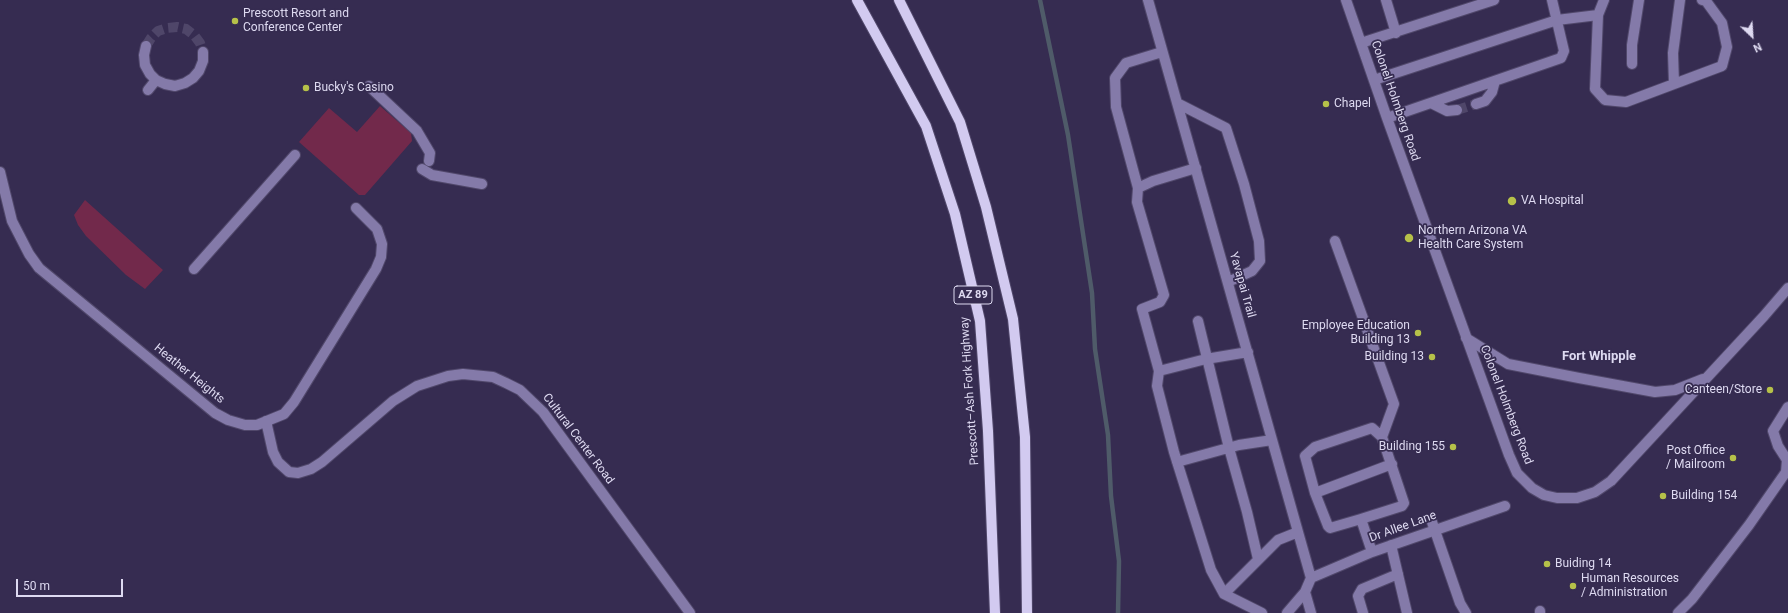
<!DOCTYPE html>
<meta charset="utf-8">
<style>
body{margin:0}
#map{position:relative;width:1788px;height:613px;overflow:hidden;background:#362c51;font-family:Roboto,sans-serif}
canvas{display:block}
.north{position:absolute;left:1732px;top:16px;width:40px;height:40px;-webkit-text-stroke:3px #362c51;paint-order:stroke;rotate:155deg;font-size:11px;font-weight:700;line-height:16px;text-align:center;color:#dedaf1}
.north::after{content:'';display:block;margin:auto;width:14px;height:18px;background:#dedaf1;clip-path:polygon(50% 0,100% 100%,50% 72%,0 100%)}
.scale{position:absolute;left:16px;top:579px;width:107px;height:18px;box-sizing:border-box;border:2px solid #dedaf1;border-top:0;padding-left:5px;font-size:12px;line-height:14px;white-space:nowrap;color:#dedaf1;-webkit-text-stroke:3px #362c51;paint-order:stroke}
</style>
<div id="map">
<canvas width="1788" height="613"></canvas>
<div class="north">N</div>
<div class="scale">50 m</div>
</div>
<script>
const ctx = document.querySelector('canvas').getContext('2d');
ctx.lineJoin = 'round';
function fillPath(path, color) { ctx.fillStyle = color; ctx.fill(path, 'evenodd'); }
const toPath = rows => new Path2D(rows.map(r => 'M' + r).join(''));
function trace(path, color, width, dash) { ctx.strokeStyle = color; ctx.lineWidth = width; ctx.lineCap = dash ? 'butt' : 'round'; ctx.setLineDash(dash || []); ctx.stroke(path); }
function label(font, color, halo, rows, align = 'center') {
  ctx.font = font + ' Roboto,sans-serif'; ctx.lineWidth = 3.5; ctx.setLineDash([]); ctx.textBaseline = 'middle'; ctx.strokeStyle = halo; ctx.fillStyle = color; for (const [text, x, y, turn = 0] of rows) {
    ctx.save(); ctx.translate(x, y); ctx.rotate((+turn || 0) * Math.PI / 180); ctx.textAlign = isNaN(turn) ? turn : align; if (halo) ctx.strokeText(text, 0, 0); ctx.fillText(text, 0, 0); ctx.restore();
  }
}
fillPath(toPath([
 [380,106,411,133,412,141,365,195,359,195,299,142,329,108,357,132],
 [85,200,163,270,145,289,126,275,86,236,78,225,74,215]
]), '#72294b');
trace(toPath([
 [1040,0,1068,135,1092,293,1095,349,1108,435,1111,496,1119,561,1118,613]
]), '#4f5b69', 4.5);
trace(toPath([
 [146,46,151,38,158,31,167,28,177,27,186,29,194,35,200,43,203,52],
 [1457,110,1476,104]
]), '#4f4669', 10, [10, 5]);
const minor = toPath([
 [1148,0,1311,578],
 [1346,0,1387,118,1509,455,1517,473,1532,488,1544,495,1557,498,1577,498,1595,492,1611,481,1764,316,1788,288],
 [1386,0,1396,33],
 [1604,0,1598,15,1595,89,1605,100,1626,102,1722,66,1727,47,1722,23,1706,1,1702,0],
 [1361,43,1494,0],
 [146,46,144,55,145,65,150,74,156,80,165,84,175,86,185,83,193,78,199,71,203,61,203,52],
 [1632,64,1632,45,1639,0],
 [1374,80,1557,20,1598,15],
 [1674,84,1673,53,1680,0],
 [369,86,417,131,430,153,429,161],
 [148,90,156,80],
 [1177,103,1226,128,1244,184,1259,241,1260,261,1252,271,1228,282],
 [1431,103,1447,111,1457,110],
 [1476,104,1485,101,1492,92,1495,81],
 [1387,118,1561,58,1564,51,1552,0],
 [422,169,432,175,482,184],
 [0,172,12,221,29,254,39,268,215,413,228,420,245,425,257,425,284,414,294,402,376,269,381,257,382,244,377,229,356,208],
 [1138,188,1116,107,1115,78,1126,63,1162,52],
 [1335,241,1394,404,1382,437],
 [194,269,295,155],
 [1198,321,1229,448,1247,512,1258,559],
 [1466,338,1508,364,1579,378,1655,392,1675,390,1703,379],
 [1248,352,1206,359,1159,371,1157,386,1174,452,1211,570,1224,594,1262,613],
 [1159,371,1142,309,1160,302,1164,295,1137,202,1138,188,1153,181,1196,168],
 [266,421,273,452,278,462,289,472,298,473,311,469,322,462,393,401,417,386,448,376,463,374,493,377,506,383,520,390,543,412,690,613],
 [1177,462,1239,445,1272,440],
 [1315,493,1392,464],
 [1361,519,1330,528,1328,526,1315,493,1305,456,1315,447,1372,428,1382,437,1404,503,1402,506,1361,519,1372,552],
 [1432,522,1460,603,1466,613],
 [1391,545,1407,613],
 [1311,578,1372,552,1505,506],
 [1305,592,1311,613],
 [1224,594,1278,540,1298,532],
 [1287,613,1305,592,1311,578],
 [1363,613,1358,596,1362,589,1398,574],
 [1540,613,1540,611],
 [1678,613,1692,599,1749,525,1786,472,1787,460,1778,446,1773,431,1788,407]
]);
const major = toPath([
 [857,0,926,126,955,214,980,321,988,431,995,613],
 [899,0,960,122,986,207,1013,319,1025,437,1027,613]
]);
trace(minor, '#51486b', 12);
trace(major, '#51486b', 12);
trace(minor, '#847aa9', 10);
trace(major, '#d2caf0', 10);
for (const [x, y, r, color] of [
 [235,21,4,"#b6c149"],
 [306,88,4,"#b6c149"],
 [1326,104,4,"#b6c149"],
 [1512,201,5,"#b6c149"],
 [1409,238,5,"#b6c149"],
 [1418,333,4,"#b6c149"],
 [1432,357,4,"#b6c149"],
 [1770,390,4,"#b6c149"],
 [1453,447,4,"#b6c149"],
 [1733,458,4,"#b6c149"],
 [1663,496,4,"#b6c149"],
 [1547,564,4,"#b6c149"],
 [1573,586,4,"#b6c149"]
]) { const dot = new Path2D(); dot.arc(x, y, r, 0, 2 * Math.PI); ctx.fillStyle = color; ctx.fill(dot); trace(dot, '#362c51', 1.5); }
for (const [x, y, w] of [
 [973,295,38]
]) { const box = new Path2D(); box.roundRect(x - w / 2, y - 9, w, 18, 3); ctx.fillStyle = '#362c51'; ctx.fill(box); trace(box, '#dedaf1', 1); }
label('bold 11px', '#dedaf1', null, [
 ["AZ 89",973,295]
]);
label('12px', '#dedaf1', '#362c51', [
 ["Prescott Resort and",243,14],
 ["Conference Center",243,28],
 ["Bucky's Casino",314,88],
 ["Chapel",1334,104],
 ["VA Hospital",1521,201],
 ["Northern Arizona VA",1418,231],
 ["Health Care System",1418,245],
 ["Employee Education",1410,326,"right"],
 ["Building 13",1410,340,"right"],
 ["Building 13",1424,357,"right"],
 ["Canteen/Store",1762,390,"right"],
 ["Building 155",1445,447,"right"],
 ["Post Office",1725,451,"right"],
 ["/ Mailroom",1725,465,"right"],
 ["Building 154",1671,496],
 ["Buiding 14",1555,564],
 ["Human Resources",1581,579],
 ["/ Administration",1581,593]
], 'left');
label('12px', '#dedaf1', '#362c51', [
 ["Colonel Holmberg Road",1395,101,71],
 ["Yavapai Trail",1242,285,74],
 ["Heather Heights",189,374,39],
 ["Prescott–Ash Fork Highway",970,391,-94],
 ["Colonel Holmberg Road",1506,405,69],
 ["Cultural Center Road",578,439,53],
 ["Dr Allee Lane",1403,527,-20]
]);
label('bold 13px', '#dedaf1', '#362c51', [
 ["Fort Whipple",1599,357]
]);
</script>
